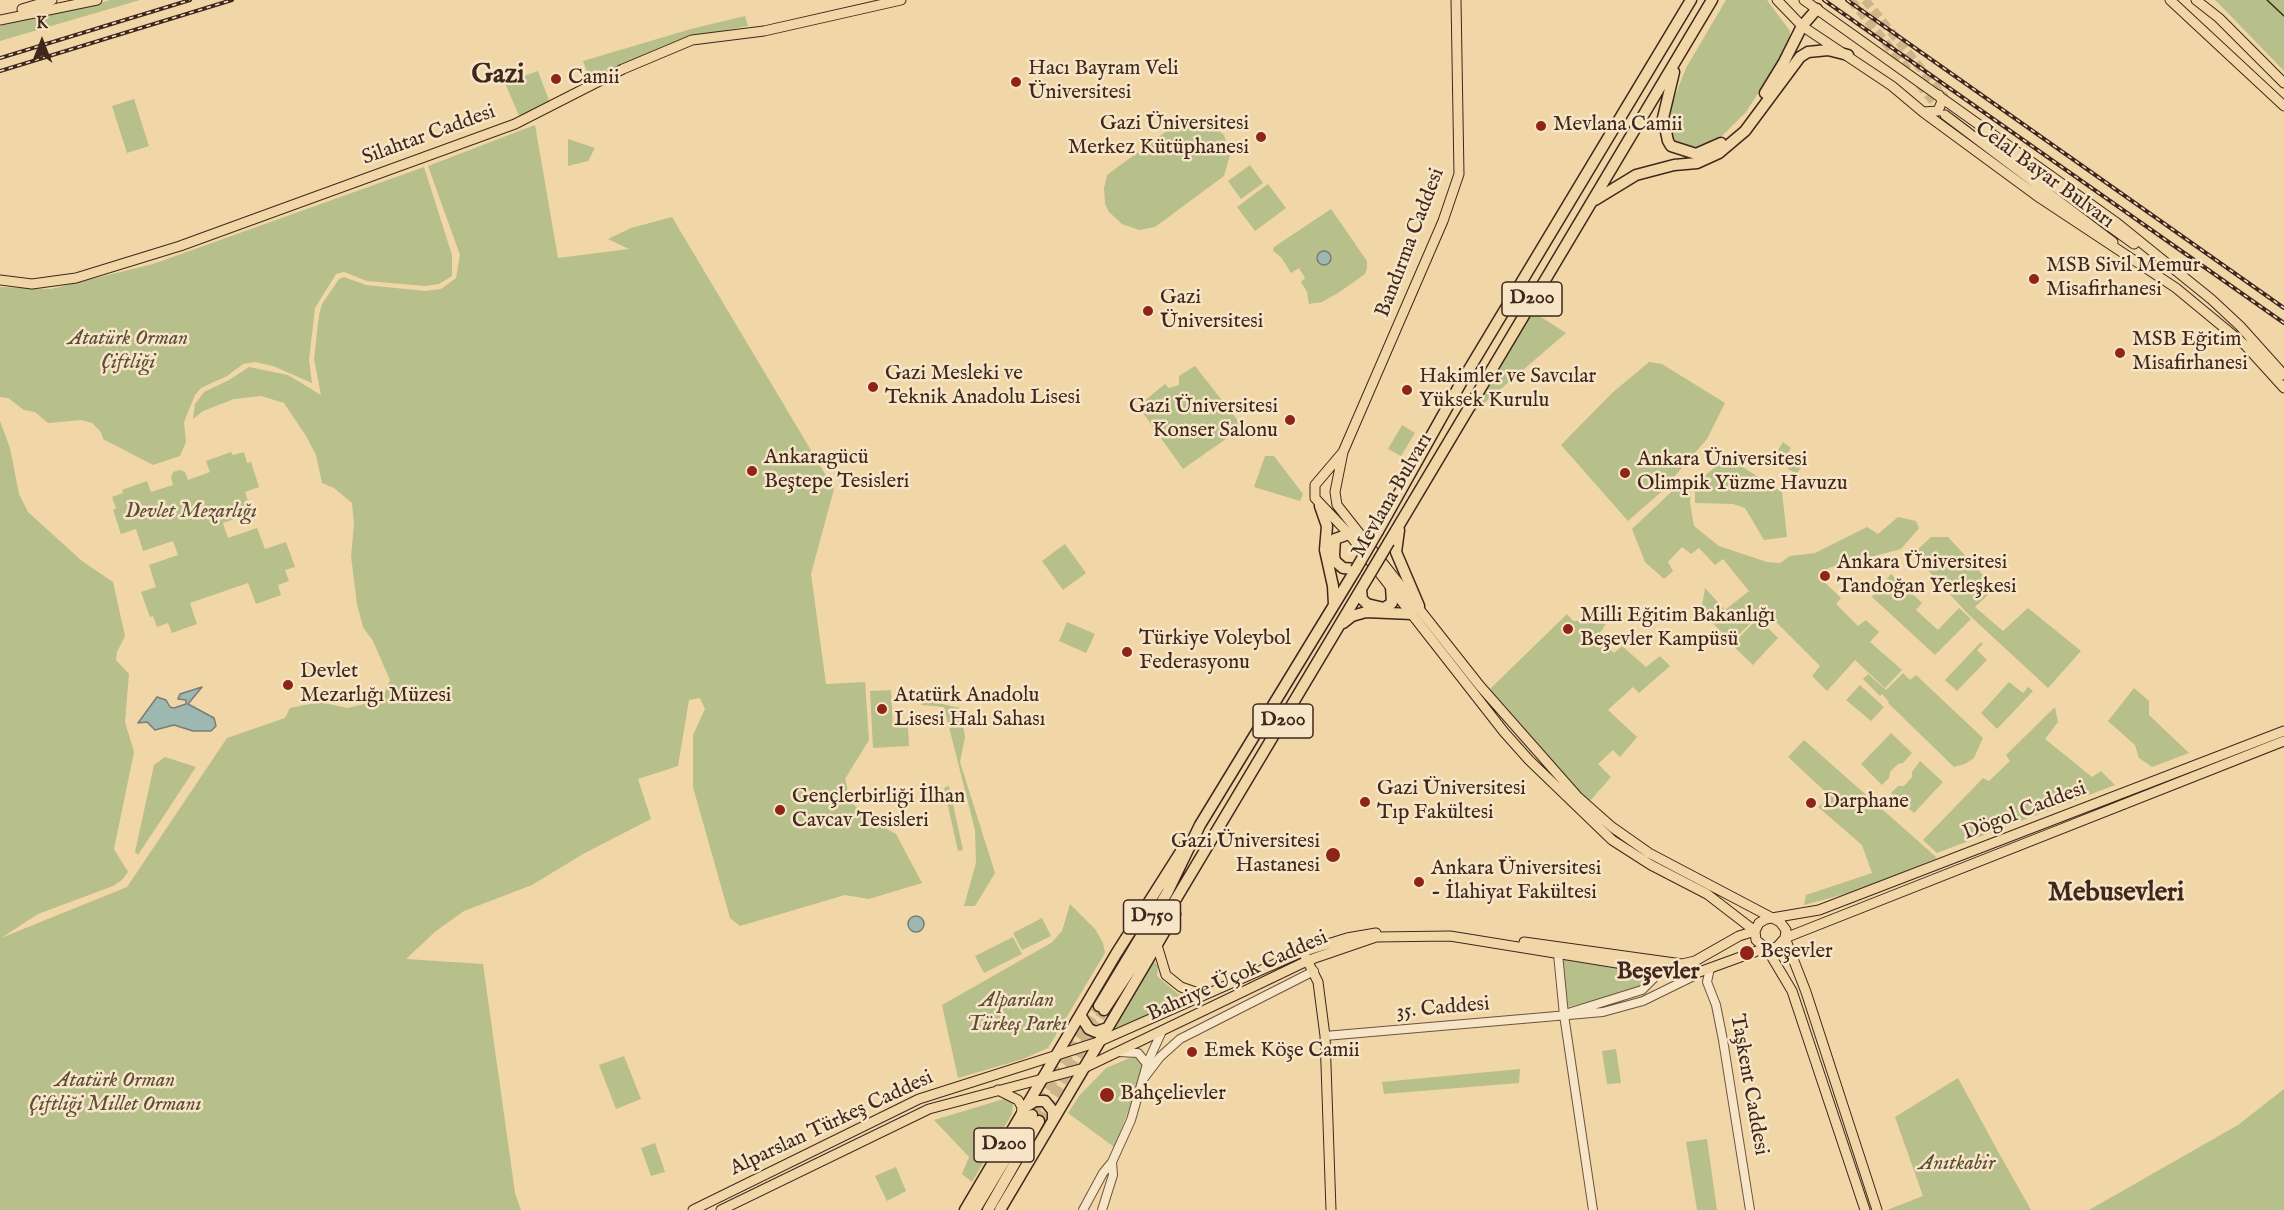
<!DOCTYPE html>
<meta charset="utf-8">
<style>
body{margin:0}
#map{position:relative;width:2284px;height:1210px;overflow:hidden;background:#f1d7a7;font-family:"IM FELL English",serif}
canvas{display:block}
.north{position:absolute;left:12px;top:12px;width:60px;height:60px;-webkit-text-stroke:4px #f6e5c6;paint-order:stroke;rotate:0deg;font-size:16px;font-weight:700;line-height:24px;text-align:center;color:#40271d}
.north::after{content:'';display:block;margin:auto;width:21px;height:27px;background:#40271d;clip-path:polygon(50% 0,100% 100%,50% 72%,0 100%)}
</style>
<div id="map">
<canvas width="2284" height="1210"></canvas>
<div class="north">K</div>
</div>
<script>
const ctx = document.querySelector('canvas').getContext('2d');
ctx.lineJoin = 'round';
function fillPath(path, color) { ctx.fillStyle = color; ctx.fill(path, 'evenodd'); }
const toPath = rows => new Path2D(rows.map(r => 'M' + r).join(''));
function trace(path, color, width, dash) { ctx.strokeStyle = color; ctx.lineWidth = width; ctx.lineCap = dash ? 'butt' : 'round'; ctx.setLineDash(dash || []); ctx.stroke(path); }
function label(font, color, halo, rows, align = 'center') {
  ctx.font = font + ' "IM FELL English",serif'; ctx.lineWidth = 5; ctx.setLineDash([]); ctx.textBaseline = 'middle'; ctx.strokeStyle = halo; ctx.fillStyle = color; for (const [text, x, y, turn = 0] of rows) {
    ctx.save(); ctx.translate(x, y); ctx.rotate((+turn || 0) * Math.PI / 180); ctx.textAlign = isNaN(turn) ? turn : align; if (halo) ctx.strokeText(text, 0, 0); ctx.fillText(text, 0, 0); ctx.restore();
  }
}
fillPath(toPath([
 [110,0,140,0,0,41,0,26,33,16,79,9],
 [1726,0,1767,0,1790,31,1789,45,1746,112,1717,141,1697,149,1684,146,1672,138,1666,119,1686,68],
 [2215,0,2284,0,2284,71,2226,11],
 [745,16,748,26,696,36,666,45,590,80,583,61,691,29],
 [538,71,550,103,520,118,505,83],
 [134,99,149,146,127,153,112,106],
 [1187,116,1204,119,1224,135,1230,155,1224,176,1155,227,1139,230,1122,224,1109,212,1105,204,1104,188,1107,175],
 [535,125,558,258,629,249,608,239,631,228,672,217,834,489,811,574,826,684,865,682,869,740,845,779,851,802,869,819,896,834,922,883,869,899,845,895,740,926,730,918,693,787,693,735,705,709,700,698,689,700,678,766,638,779,651,819,583,854,532,885,464,911,436,931,406,959,483,964,515,1193,521,1210,0,1210,0,421,10,448,19,494,28,512,82,561,113,582,125,636,117,652,116,660,129,674,125,722,134,752,114,849,128,872,122,880,113,886,38,914,1,938,127,887,227,738,285,718,290,708,320,702,347,708,382,700,390,680,373,641,363,627,357,604,351,556,354,524,352,503,334,488,322,483,316,455,306,436,284,403,261,396,234,399,203,411,193,419,195,404,204,392,229,380,249,367,288,375,321,395,314,359,319,315,322,304,339,279,344,277,366,285,425,291,441,289,456,278,460,255,428,166],
 [568,139,595,148,588,161,568,166],
 [1250,165,1263,183,1241,199,1228,181],
 [424,167,452,255,452,276,439,284,425,286,367,281,344,272,336,274,315,308,309,360,312,383,273,366,255,362,243,364,227,376,201,388,195,395,184,422,186,442,180,456,153,465,103,439,101,432,92,423,82,420,48,423,35,412,24,410,8,398,0,397,0,287,51,289,153,264],
 [1268,184,1286,208,1255,231,1237,207],
 [1331,209,1367,261,1367,268,1365,274,1338,293,1322,302,1309,304,1307,292,1301,282,1305,278,1299,268,1291,273,1281,257,1273,251,1274,247],
 [1533,312,1566,333,1467,418,1484,395],
 [1649,362,1662,364,1725,403,1707,439,1660,493,1628,521,1561,445,1612,393],
 [1195,366,1243,427,1183,469,1138,406,1165,384,1169,388,1179,385,1179,376],
 [1402,425,1415,433,1401,456,1388,449],
 [1783,442,1791,448,1782,464,1773,459],
 [231,452,233,455,244,452,247,463,251,462,259,487,245,492,252,513,223,523,228,538,257,528,265,549,286,542,295,567,285,570,289,581,278,585,281,595,256,604,248,583,190,603,197,624,172,633,168,623,157,627,153,616,150,617,141,592,156,587,149,565,178,555,173,541,143,551,136,529,121,534,113,510,116,508,112,497,123,493,122,490,147,481,151,492,173,485,171,477,173,472,180,470,185,472,188,480,210,472,206,461],
 [1797,452,1806,458,1797,474,1788,469],
 [1265,456,1274,456,1303,494,1300,501,1254,487],
 [1727,457,1782,492,1787,537,1764,540,1745,508,1733,504,1695,503,1695,484],
 [1685,479,1691,484,1690,503,1694,526,1719,546,1767,562,1780,563,1790,556,1815,553,1867,527,1878,534,1898,517,1916,521,1919,528,1901,549,1828,568,1820,578,1841,598,1836,604,1858,626,1866,620,1879,632,1870,642,1902,670,1885,688,1855,660,1827,691,1812,676,1820,666,1764,610,1731,642,1701,611,1705,588,1725,610,1749,591,1723,559,1715,565,1699,548,1691,554,1682,547,1668,562,1673,571,1664,579,1645,562,1632,529],
 [1931,537,1948,537,1995,588,1975,607,2003,631,2028,608,2081,651,2048,688,1968,614,1913,554],
 [1065,544,1086,573,1063,590,1042,561],
 [1891,574,1922,603,1916,610,1938,630,1959,608,1971,619,1935,655,1872,597],
 [1567,614,1573,621,1601,620,1606,624,1597,637,1614,653,1622,646,1646,667,1660,656,1670,666,1639,693,1633,687,1608,710,1637,737,1620,757,1613,750,1598,764,1611,777,1589,802,1490,689],
 [1758,618,1778,638,1753,665,1732,645],
 [1067,622,1095,634,1086,653,1059,641],
 [1981,642,1983,644,1977,650,1987,660,1957,691,1945,680],
 [1903,673,1910,680,1916,675,1983,738,1974,758,1965,764,1954,767,1888,703,1889,702,1882,694,1880,696,1863,679,1868,674,1886,690],
 [2009,682,2023,693,2028,687,2033,691,1997,729,1981,713],
 [1860,685,1884,707,1871,721,1846,700],
 [2134,688,2149,701,2149,715,2189,753,2152,767,2139,758,2135,745,2108,721],
 [891,690,893,727,908,727,909,746,873,748,870,691],
 [921,699,960,708,965,737,960,762,995,873,975,906,964,906,976,863,975,830,944,707,921,705],
 [2055,707,2058,722,2045,739,2092,777,2101,771,2115,785,1937,853,1923,840,1983,778,1989,781,2010,761,2006,755],
 [1891,733,1912,753,1903,763,1898,764,1890,772,1889,778,1882,785,1861,764],
 [1804,740,1926,848,1937,858,1856,891,1804,905,1806,895,1872,873,1862,845,1818,807,1831,797,1788,757],
 [165,757,196,767,138,855,135,852,154,765],
 [1920,761,1943,782,1914,813,1891,793,1898,786,1904,786,1912,777,1912,772],
 [949,786,963,850,958,851,944,788],
 [1070,904,1095,929,1103,943,1105,953,1048,1048,1023,1059,958,1078,942,1005,1051,943,1062,931],
 [1042,918,1051,936,1022,950,1013,933],
 [1013,937,1022,954,984,973,975,956],
 [1150,958,1158,966,1157,976,1177,993,1190,997,1110,1031],
 [1562,958,1643,972,1648,976,1647,982,1634,991,1568,1007],
 [1616,1049,1621,1083,1607,1084,1602,1051],
 [624,1056,641,1099,616,1109,599,1065],
 [1132,1057,1141,1058,1143,1073,1114,1147,1068,1113,1079,1096,1106,1068],
 [1520,1069,1519,1083,1384,1094,1382,1082],
 [1958,1078,2000,1155,2031,1210,1887,1210,1923,1196,1895,1117],
 [2284,1089,2284,1210,2089,1210,2238,1125],
 [1007,1098,1013,1103,1012,1114,972,1182,962,1174,969,1157,934,1120],
 [1707,1139,1717,1210,1697,1210,1686,1142],
 [655,1143,665,1172,651,1176,641,1148],
 [896,1167,906,1191,887,1201,875,1176]
]), '#b7bf8a');
const water = toPath([
 '1317 258a7 7 0 1 1 14 0a7 7 0 1 1-14 0Z',
 [202,687,188,704,214,718,216,726,211,731,193,731,174,725,155,730,147,722,138,723,157,697,166,700,170,707,174,708,186,704,186,700,178,699,180,694,202,687],
 '908 924a8 8 0 1 1 16 0a8 8 0 1 1-16 0Z'
]);
fillPath(water, '#9db8b1');
trace(water, '#787e76', 1.5);
trace(toPath([
 [1851,0,1942,112],
 [1865,0,1945,98]
]), '#ceb48b', 9, [9, 4.5]);
trace(toPath([
 [1032,1115,1099,1006],
 [1039,1121,1104,1010]
]), '#ceb48b', 10, [10, 5]);
const minor = toPath([
 [1558,954,1564,1015,1593,1210],
 [1710,968,1707,982,1716,1005,1723,1040,1750,1210],
 [1568,1013,1642,990,1660,972],
 [1325,1036,1603,1012,1643,1001,1696,975],
 [1118,1052,1138,1053,1147,1064],
 [1144,1078,1160,1057,1180,1039,1314,971],
 [1083,1210,1103,1173,1112,1162],
 [1102,1210,1113,1175,1112,1162,1131,1120,1147,1064,1162,1031]
]);
const major = toPath([
 [1777,0,1802,26,1892,86,1923,112,2040,198,2176,288,2245,345,2284,388],
 [1804,0,2117,223,2211,299,2240,326,2284,375],
 [2170,0,2284,106],
 [2196,0,2219,18,2284,83],
 [22,9,52,0],
 [0,20,97,0],
 [1923,112,1938,111,1942,101,1939,95],
 [1945,115,2113,242],
 [1981,133,2134,244],
 [0,280,32,284,76,278,180,246,515,124,623,69,692,40,764,31,901,0],
 [1343,452,1315,485,1315,498,1349,534,1504,732,1529,760,1612,840,1651,865,1707,894,1755,931],
 [1785,938,2284,741],
 [1785,938,1806,992,1877,1210],
 [1524,942,1682,964,1695,961,1739,936,1755,931],
 [1157,945,1166,975,1181,987,1204,995],
 [1305,956,1318,982,1325,1036,1331,1210],
 [998,1090,1018,1100,1022,1107,1021,1116],
 [693,1210,919,1099,1098,1042,1302,952,1347,938,1376,933],
 [721,1210,929,1109,1084,1068,1309,960,1376,937,1450,936,1691,975,1757,951,1777,947,1785,938,1786,930,1780,922,1649,853,1612,827,1577,796,1480,686,1337,505,1335,492,1343,452,1443,221,1459,174,1456,0],
 [1865,1210,1792,991,1767,949,1756,940,1755,931,1759,923,1766,919,1819,910,2284,731]
]);
const highway = toPath([
 [1674,72,1663,118,1668,141,1671,146,1696,154,1721,143],
 [1765,93,1784,62,1802,26,1817,9],
 [1595,200,1636,175,1674,165,1697,163,1719,153,1745,131,1800,57,1808,52,1828,50,1848,55],
 [1320,506,1327,526,1325,550,1333,586,1334,605],
 [1399,530,1396,552,1419,606],
 [1378,531,1462,381,1691,0],
 [1389,542,1712,0],
 [1361,590,1362,599,1367,604,1384,608,1392,603,1391,586],
 [1343,623,1352,616,1366,612,1412,614],
 [1099,1006,1167,893,1200,825,1356,569,1343,568,1335,561,1334,555,1335,539,1349,534],
 [1104,1010,1167,914,1367,579],
 [1080,1015,1089,1029,1096,1032,1107,1028],
 [1027,1106,1035,1101,1045,1101,1053,1111,1053,1119],
 [965,1210,1116,954,1187,842],
 [975,1210,1032,1115],
 [988,1210,1039,1121],
 [1000,1210,1175,914]
]);
trace(minor, '#6c5340', 10);
trace(major, '#40271d', 11);
trace(highway, '#40271d', 13);
trace(minor, '#f6e5c6', 8);
trace(major, '#f1d7a7', 9);
trace(highway, '#f1d7a7', 10);
trace(toPath([
 [2267,0,2284,16]
]), '#40271d', 1.5);
const rail = toPath([
 [1824,0,2284,323],
 [1847,0,2284,308],
 [0,58,190,0],
 [0,71,232,0]
]);
trace(rail, '#40271d', 4);
trace(rail, '#f6e5c6', 1.5, [4.5]);
const highwayBridge = toPath([
 [1356,569,1378,531],
 [1367,579,1389,542]
]);
trace(highwayBridge, '#40271d', 13, []);
trace(highwayBridge, '#f1d7a7', 10);
for (const [x, y, r, color] of [
 [556,79,6,"#8f2418"],
 [1016,82,6,"#8f2418"],
 [1541,126,6,"#8f2418"],
 [1261,137,6,"#8f2418"],
 [2034,279,6,"#8f2418"],
 [1148,311,6,"#8f2418"],
 [2120,353,6,"#8f2418"],
 [873,387,6,"#8f2418"],
 [1407,390,6,"#8f2418"],
 [1290,420,6,"#8f2418"],
 [752,471,6,"#8f2418"],
 [1625,473,6,"#8f2418"],
 [1825,576,6,"#8f2418"],
 [1568,629,6,"#8f2418"],
 [1127,652,6,"#8f2418"],
 [288,685,6,"#8f2418"],
 [882,709,6,"#8f2418"],
 [1365,802,6,"#8f2418"],
 [1811,803,6,"#8f2418"],
 [780,810,6,"#8f2418"],
 [1333,855,8,"#8f2418"],
 [1419,882,6,"#8f2418"],
 [1747,953,8,"#8f2418"],
 [1192,1052,6,"#8f2418"],
 [1107,1095,8,"#8f2418"]
]) { const dot = new Path2D(); dot.arc(x, y, r, 0, 2 * Math.PI); ctx.fillStyle = color; ctx.fill(dot); trace(dot, '#f6e5c6', 2); }
for (const [x, y, w] of [
 [1532,299,60],
 [1283,721,60],
 [1152,917,57],
 [1004,1145,60]
]) { const box = new Path2D(); box.roundRect(x - w / 2, y - 17, w, 34, 4.5); ctx.fillStyle = '#f6e5c6'; ctx.fill(box); trace(box, '#40271d', 1.5); }
label('bold 20px', '#40271d', null, [
 ["D200",1532,299],
 ["D200",1283,721],
 ["D750",1152,917],
 ["D200",1004,1145]
]);
label('21px', '#40271d', '#f6e5c6', [
 ["Hacı Bayram Veli",1028,70],
 ["Üniversitesi",1028,94],
 ["Camii",568,79],
 ["Gazi Üniversitesi",1249,125,"right"],
 ["Merkez Kütüphanesi",1249,149,"right"],
 ["Mevlana Camii",1553,126],
 ["MSB Sivil Memur",2046,267],
 ["Misafirhanesi",2046,291],
 ["Gazi",1160,299],
 ["Üniversitesi",1160,323],
 ["MSB Eğitim",2132,341],
 ["Misafirhanesi",2132,365],
 ["Gazi Mesleki ve",885,375],
 ["Teknik Anadolu Lisesi",885,399],
 ["Hakimler ve Savcılar",1419,378],
 ["Yüksek Kurulu",1419,402],
 ["Gazi Üniversitesi",1278,408,"right"],
 ["Konser Salonu",1278,432,"right"],
 ["Ankaragücü",764,459],
 ["Beştepe Tesisleri",764,483],
 ["Ankara Üniversitesi",1637,461],
 ["Olimpik Yüzme Havuzu",1637,485],
 ["Ankara Üniversitesi",1837,564],
 ["Tandoğan Yerleşkesi",1837,588],
 ["Milli Eğitim Bakanlığı",1580,617],
 ["Beşevler Kampüsü",1580,641],
 ["Türkiye Voleybol",1139,640],
 ["Federasyonu",1139,664],
 ["Devlet",300,673],
 ["Mezarlığı Müzesi",300,697],
 ["Atatürk Anadolu",894,697],
 ["Lisesi Halı Sahası",894,721],
 ["Gazi Üniversitesi",1377,790],
 ["Tıp Fakültesi",1377,814],
 ["Gençlerbirliği İlhan",792,798],
 ["Cavcav Tesisleri",792,822],
 ["Darphane",1823,803],
 ["Gazi Üniversitesi",1320,843,"right"],
 ["Hastanesi",1320,867,"right"],
 ["Ankara Üniversitesi",1431,870],
 ["- İlahiyat Fakültesi",1431,894],
 ["Beşevler",1760,953],
 ["Emek Köşe Camii",1204,1052],
 ["Bahçelievler",1120,1095]
], 'left');
label('21px', '#40271d', '#f6e5c6', [
 ["Silahtar Caddesi",429,136,-20],
 ["Celal Bayar Bulvarı",2044,176,36],
 ["Bandırma Caddesi",1411,243,-69],
 ["Mevlana Bulvarı",1393,496,-60],
 ["Dögol Caddesi",2025,812,-21],
 ["Bahriye Üçok Caddesi",1238,977,-24],
 ["35. Caddesi",1443,1009,-5],
 ["Taşkent Caddesi",1748,1085,80],
 ["Alparslan Türkeş Caddesi",832,1124,-25]
]);
label('italic 21px', '#5e4d38', '#f6e5c6', [
 ["Atatürk Orman",128,340],
 ["Çiftliği",128,364],
 ["Devlet Mezarlığı",191,513],
 ["Alparslan",1017,1002],
 ["Türkeş Parkı",1017,1026],
 ["Atatürk Orman",115,1082],
 ["Çiftliği Millet Ormanı",115,1106],
 ["Anıtkabir",1957,1165]
]);
label('bold 24px', '#40271d', '#f6e5c6', [
 ["Beşevler",1658,973]
]);
label('bold 27px', '#40271d', '#f6e5c6', [
 ["Gazi",498,76],
 ["Mebusevleri",2116,894]
]);
</script>
